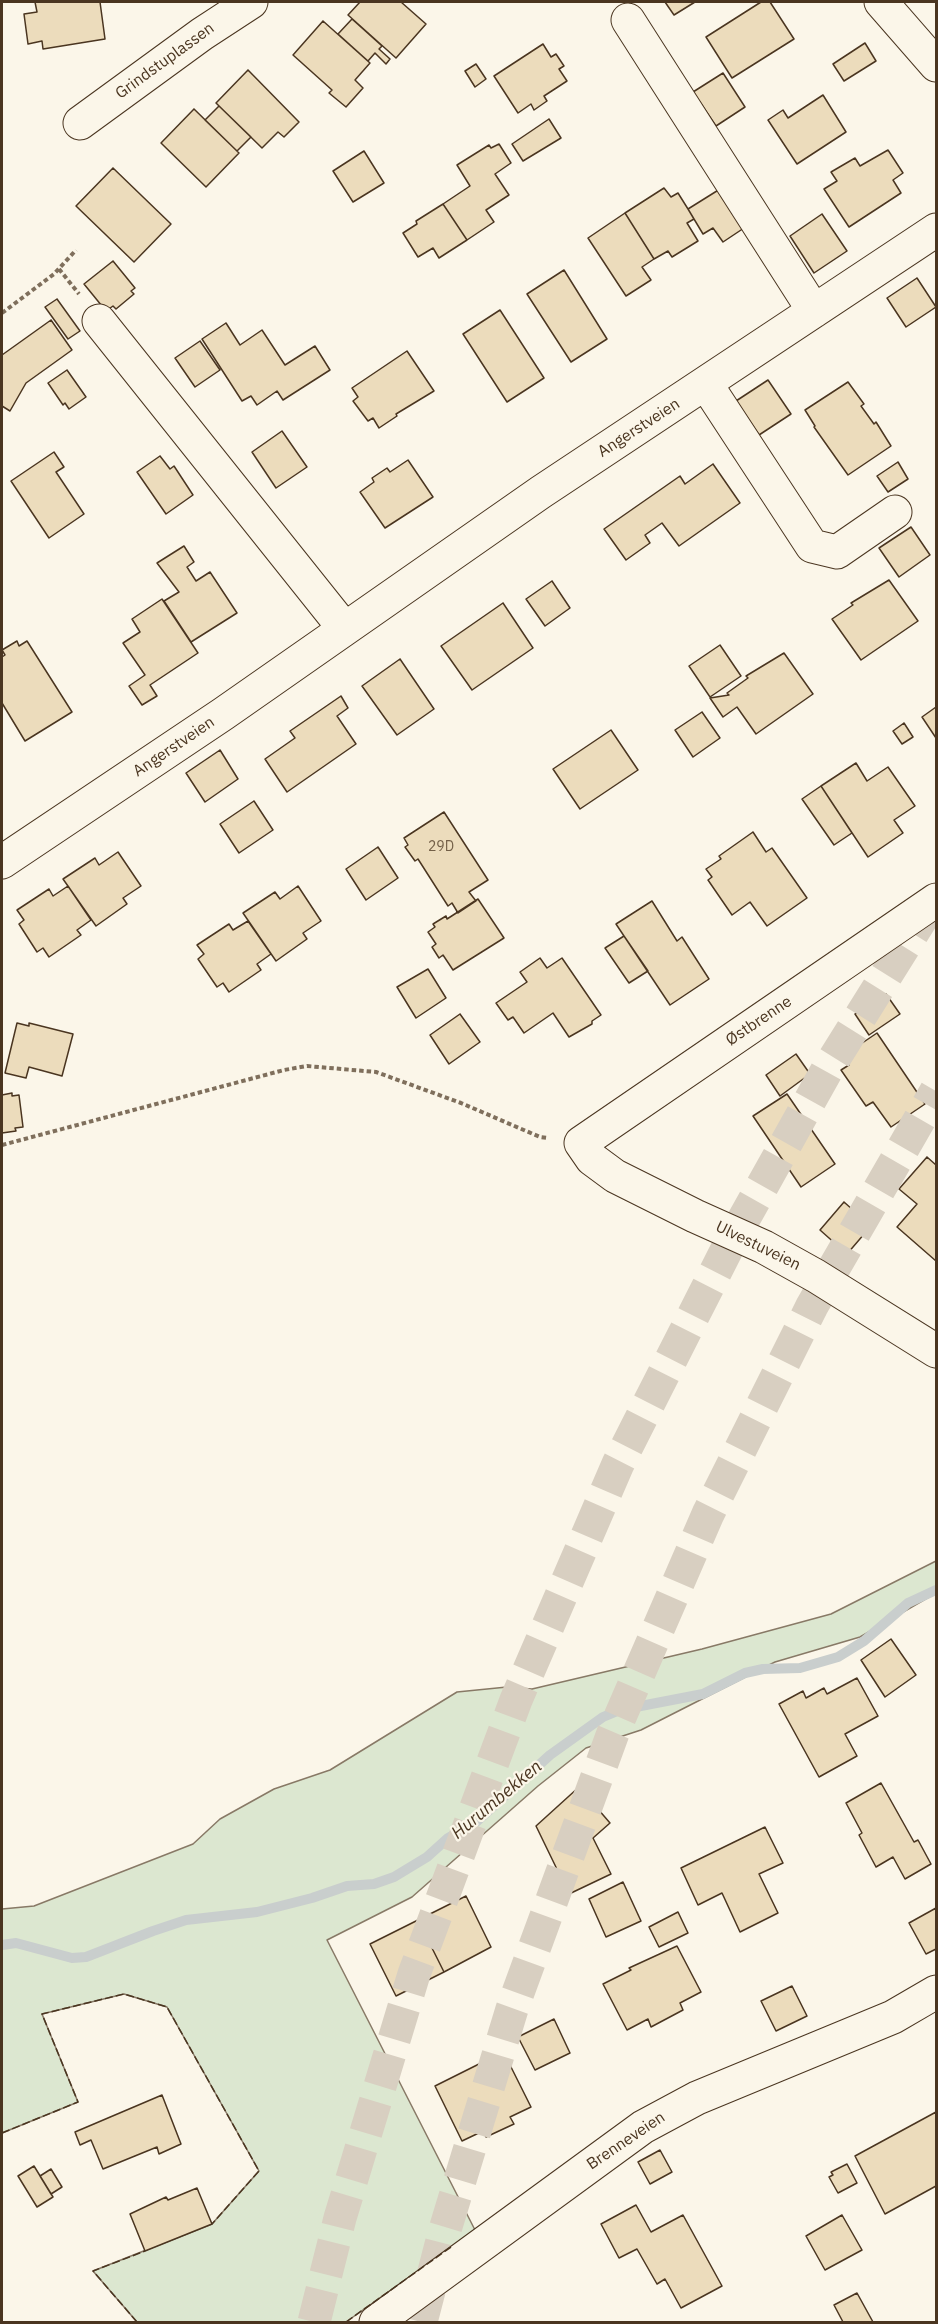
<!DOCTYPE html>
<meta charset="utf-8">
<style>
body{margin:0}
#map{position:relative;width:938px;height:2324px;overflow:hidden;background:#fbf6e9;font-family:"IBM Plex Sans",sans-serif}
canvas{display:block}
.frame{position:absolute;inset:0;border:3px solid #4a3520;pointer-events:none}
</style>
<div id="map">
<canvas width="938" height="2324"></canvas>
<div class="frame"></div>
</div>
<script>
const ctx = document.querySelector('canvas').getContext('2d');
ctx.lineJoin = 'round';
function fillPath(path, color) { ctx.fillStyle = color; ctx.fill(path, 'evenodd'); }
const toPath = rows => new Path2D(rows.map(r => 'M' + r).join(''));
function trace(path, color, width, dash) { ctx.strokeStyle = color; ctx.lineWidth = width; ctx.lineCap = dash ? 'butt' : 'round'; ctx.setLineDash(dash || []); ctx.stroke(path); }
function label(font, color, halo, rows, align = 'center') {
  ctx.font = font + ' "IBM Plex Sans",sans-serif'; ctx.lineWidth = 4.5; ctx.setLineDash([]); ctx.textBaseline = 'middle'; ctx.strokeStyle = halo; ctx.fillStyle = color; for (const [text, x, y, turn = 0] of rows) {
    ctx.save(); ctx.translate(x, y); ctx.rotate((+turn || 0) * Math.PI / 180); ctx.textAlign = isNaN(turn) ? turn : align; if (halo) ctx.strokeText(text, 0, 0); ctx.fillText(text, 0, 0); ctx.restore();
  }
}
const green = toPath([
 [936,1561,936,1593,860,1637,775,1662,641,1730,586,1748,538,1786,412,1897,327,1940,475,2230,346,2322,137,2322,93,2271,212,2224,259,2171,167,2007,124,1994,42,2014,78,2102,2,2133,2,1909,34,1906,193,1844,220,1819,274,1789,330,1770,457,1692,507,1687,532,1689,702,1649,831,1614,936,1561]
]);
fillPath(green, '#dce7d0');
trace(green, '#887966', 1.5);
trace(toPath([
 [2,1945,16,1943,72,1958,86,1957,153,1931,186,1920,257,1912,312,1898,347,1886,374,1884,394,1877,427,1857,448,1838,476,1822,550,1755,603,1717,620,1710,703,1694,745,1673,763,1669,800,1668,838,1657,864,1641,908,1603,936,1590]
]), '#c9cecd', 10);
const building = toPath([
 [35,2,100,2,105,39,43,49,42,41,28,44,24,14,37,12,35,2],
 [360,2,401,2,426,24,396,58,348,15,360,2],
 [665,2,695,2,674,15,665,2],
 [761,2,770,2,794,39,732,78,706,37,761,2],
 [352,19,382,46,379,49,390,59,386,64,375,53,368,61,338,34,352,19],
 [323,21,370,63,355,80,363,88,346,107,329,93,332,90,293,55,323,21],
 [865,43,876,61,844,81,833,64,865,43],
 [543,44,551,57,556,54,564,66,559,69,567,81,544,96,547,101,534,110,531,104,518,113,494,76,543,44],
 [476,64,486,79,475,87,465,71,476,64],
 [248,70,299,122,284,137,278,132,262,148,216,103,248,70],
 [723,73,745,107,716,126,693,92,723,73],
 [823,95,846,132,797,164,768,120,783,110,788,118,823,95],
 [219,106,251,137,237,151,205,120,219,106],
 [194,109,239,153,206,187,161,143,194,109],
 [549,119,561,138,523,161,512,144,549,119],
 [499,144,511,163,495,174,509,195,486,210,494,222,467,240,443,204,470,186,457,165,489,145,491,148,499,144],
 [888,150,903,173,893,180,901,193,849,227,824,189,837,181,831,172,855,158,860,166,888,150],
 [364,151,384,183,353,202,333,171,364,151],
 [113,168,171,224,134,262,76,206,113,168],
 [664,188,671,197,678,193,688,209,694,219,687,223,698,241,672,257,668,251,654,259,625,213,664,188],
 [720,189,744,228,723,242,713,228,703,234,688,209,720,189],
 [443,204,467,240,439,258,433,248,418,257,403,233,417,224,416,221,443,204],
 [625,213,654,259,642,267,651,280,626,296,588,238,625,213],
 [822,214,847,251,814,273,790,236,822,214],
 [113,261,135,288,131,291,134,294,116,309,113,306,106,311,84,284,113,261],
 [564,270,607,339,571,362,527,294,564,270],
 [917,278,936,307,906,327,887,298,917,278],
 [57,299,80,331,68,339,45,307,57,299],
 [500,310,544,378,507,402,463,334,500,310],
 [51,320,72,350,26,383,10,411,2,406,2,355,51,320],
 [226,323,240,345,262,330,285,365,315,346,330,370,283,400,277,391,257,405,251,396,242,401,202,339,226,323],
 [200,341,220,370,195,387,175,358,200,341],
 [407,351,434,391,396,414,397,416,379,428,373,418,368,421,353,401,358,397,352,388,407,351],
 [67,370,86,397,69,409,65,403,63,405,48,383,67,370],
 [768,380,791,414,759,435,736,401,768,380],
 [848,382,864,404,861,406,874,424,876,422,891,446,848,475,814,427,815,426,805,410,848,382],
 [282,431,307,467,276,488,252,452,282,431],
 [54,452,64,467,56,472,84,514,49,538,11,481,54,452],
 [160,456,170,469,174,466,193,495,166,514,137,472,160,456],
 [408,460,433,497,385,528,360,492,374,482,372,478,387,468,390,472,408,460],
 [898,462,908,479,888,492,877,476,898,462],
 [713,464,740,503,679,546,662,523,645,535,650,543,626,560,604,529,680,476,685,484,713,464],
 [911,527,930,555,899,577,879,548,911,527],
 [184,546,194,562,187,567,196,581,210,572,237,613,191,642,164,601,179,592,157,563,184,546],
 [889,580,918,621,861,660,832,619,853,605,851,603,889,580],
 [552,581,570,608,545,626,526,599,552,581],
 [162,599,198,653,150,685,157,696,142,705,129,686,145,675,123,643,140,632,132,619,162,599],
 [503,603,533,648,472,690,441,646,503,603],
 [17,641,19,646,27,641,72,712,25,741,2,703,2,657,5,655,2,650,17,641],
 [720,645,741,676,710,697,689,666,720,645],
 [784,653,813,694,756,734,737,707,723,717,710,698,729,695,727,693,748,678,746,676,784,653],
 [400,659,434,709,397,735,362,686,400,659],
 [341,696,348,708,337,716,356,744,287,792,265,759,295,738,290,731,341,696],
 [936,707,936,738,922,717,936,707],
 [702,712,720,738,693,757,675,730,702,712],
 [904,723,913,737,902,744,893,731,904,723],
 [611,730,638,770,580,809,553,769,611,730],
 [220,750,238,779,205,802,186,773,220,750],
 [856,763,867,781,888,767,915,806,894,820,903,833,868,857,821,786,856,763],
 [821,786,852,833,834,845,802,799,821,786],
 [254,801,273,830,239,853,220,824,254,801],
 [444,812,488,880,469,892,476,901,458,913,452,903,448,906,418,859,415,861,405,847,408,845,404,838,444,812],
 [753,832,766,852,772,848,807,898,767,926,750,902,732,915,708,880,712,877,706,869,721,859,719,856,753,832],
 [378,847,398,878,366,900,346,869,378,847],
 [118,852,141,886,123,898,127,904,96,926,63,879,95,858,99,865,118,852],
 [68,886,91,920,77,930,81,935,49,957,43,948,37,952,19,924,24,920,17,910,49,889,53,896,68,886],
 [298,886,321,921,303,933,307,939,276,961,243,913,275,892,280,899,298,886],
 [478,899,504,938,453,970,443,955,439,958,432,947,436,944,428,932,435,927,433,924,446,916,447,919,478,899],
 [652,901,677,941,682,937,709,979,670,1005,616,924,652,901],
 [248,921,271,954,257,964,261,970,229,992,223,983,217,987,198,959,204,954,197,945,229,924,233,930,248,921],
 [624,936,648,971,629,983,605,948,624,936],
 [540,958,547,968,562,958,601,1015,592,1021,592,1024,569,1037,553,1013,524,1033,513,1017,508,1020,496,1003,527,982,520,972,540,958],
 [428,969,446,998,416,1018,397,987,428,969],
 [886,994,900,1014,869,1035,855,1014,886,994],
 [460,1014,480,1042,449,1064,430,1035,460,1014],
 [17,1023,29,1026,29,1023,73,1034,62,1076,29,1067,26,1078,5,1073,17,1023],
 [877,1033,925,1104,891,1127,873,1102,866,1106,841,1070,849,1065,843,1056,877,1033],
 [796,1054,810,1074,780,1096,766,1075,796,1054],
 [12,1093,12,1096,19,1095,23,1127,15,1128,16,1131,2,1133,2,1095,12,1093],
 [787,1094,835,1164,801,1187,753,1116,787,1094],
 [927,1157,936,1165,936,1261,897,1227,917,1204,899,1189,927,1157],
 [844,1202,871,1226,847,1254,820,1230,844,1202],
 [891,1639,916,1675,885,1697,861,1660,891,1639],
 [857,1678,878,1716,845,1734,857,1756,819,1777,779,1704,803,1691,806,1698,824,1688,827,1694,857,1678],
 [881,1783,914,1842,918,1840,931,1864,905,1879,893,1857,876,1867,859,1835,862,1833,846,1803,881,1783],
 [579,1787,610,1823,593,1838,611,1874,569,1894,536,1826,579,1787],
 [765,1827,783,1863,759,1874,778,1913,740,1932,722,1893,698,1905,681,1868,765,1827],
 [623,1882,641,1921,606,1937,589,1899,623,1882],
 [466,1896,491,1947,444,1972,418,1920,466,1896],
 [936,1908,936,1949,926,1954,909,1923,936,1908],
 [678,1912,688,1933,659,1947,649,1927,678,1912],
 [418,1920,444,1972,396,1996,370,1944,418,1920],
 [677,1946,701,1992,680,2003,683,2010,651,2027,648,2019,627,2030,603,1984,631,1970,629,1968,677,1946],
 [792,1986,807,2016,776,2031,761,2001,792,1986],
 [554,2019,570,2053,535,2070,518,2037,554,2019],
 [507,2059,531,2107,510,2117,514,2124,486,2137,483,2131,462,2141,435,2086,481,2063,484,2070,507,2059],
 [162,2095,181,2144,159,2154,157,2147,103,2169,91,2140,80,2145,75,2132,162,2095],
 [936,2112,936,2186,885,2214,855,2156,936,2112],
 [660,2150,672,2172,650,2184,638,2162,660,2150],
 [847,2164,857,2183,838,2193,829,2177,833,2175,831,2172,847,2164],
 [34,2166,53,2197,37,2207,18,2176,34,2166],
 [51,2169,62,2187,51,2194,40,2176,51,2169],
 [197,2188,212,2224,145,2251,130,2214,166,2197,168,2200,197,2188],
 [636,2205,651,2232,683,2215,722,2286,681,2308,665,2279,657,2284,637,2249,619,2258,601,2224,636,2205],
 [842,2215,862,2250,825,2270,806,2236,842,2215],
 [857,2293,873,2322,843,2322,834,2305,857,2293]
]);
fillPath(building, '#ecdcbc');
trace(building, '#4a3520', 1.5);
trace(toPath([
 [314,2322,340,2218,414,1974,516,1700,618,1464,727,1249,827,1070,932,902],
 [421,2322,444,2233,512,2009,613,1733,708,1514,812,1306,936,1091]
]), '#d8cfc1', 33, [33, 16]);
const minor = toPath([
 [881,2,936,65],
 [628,20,814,311],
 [80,123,202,34,251,2],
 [99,321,344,628],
 [706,384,812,546,837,552,895,512],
 [2,862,223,714,541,492,936,230],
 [936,900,581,1143,592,1159,615,1176,695,1216,764,1247,816,1276,936,1351],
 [376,2322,643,2127,697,2098,893,2017,936,1992]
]);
trace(minor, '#4a3520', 35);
trace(toPath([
 [59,269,79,294],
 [2,313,54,274,76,250],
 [2,1145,284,1070,307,1066,376,1072,461,1103,540,1137,548,1138]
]), '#7f6f5c', 4, [4.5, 3]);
trace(minor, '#fbf6e9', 33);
trace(toPath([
 [2,2133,78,2102,42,2014,124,1994,167,2007,259,2171,212,2224],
 [137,2322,93,2271,145,2251],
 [346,2322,451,2247]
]), '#4a3520', 1.5, [8, 3]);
label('14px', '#725f47', null, [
 ["29D",441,847]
]);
label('16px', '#4a3520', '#fbf6e9', [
 ["Grindstuplassen",165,61,-36],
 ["Angerstveien",639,428,-33],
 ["Angerstveien",174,747,-34],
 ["Østbrenne",759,1021,-34],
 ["Ulvestuveien",758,1246,26],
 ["Brenneveien",626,2141,-34]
]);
label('italic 18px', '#4a3520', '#fbf6e9', [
 ["Hurumbekken",497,1800,-40]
]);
</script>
